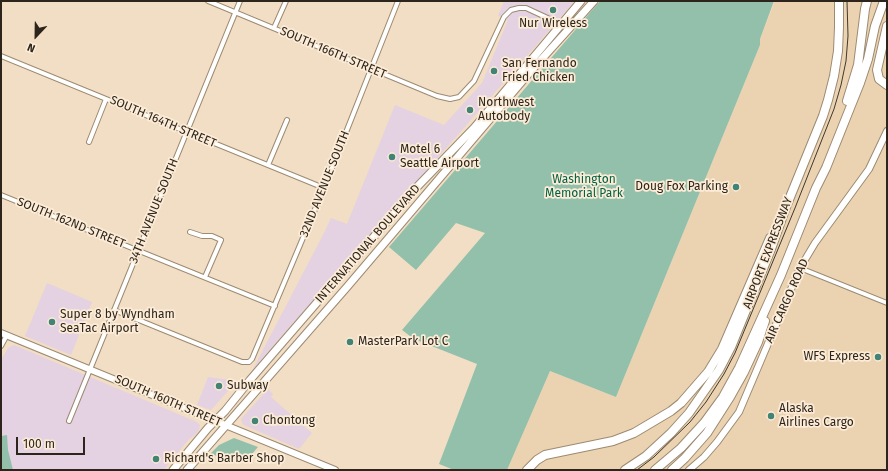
<!DOCTYPE html>
<style>
body{margin:0}
#map{position:relative;width:888px;height:471px;overflow:hidden;background:#f2dec4;font-family:"Fira Sans",sans-serif}
canvas{display:block}
.frame{position:absolute;inset:0;border:2px solid #2d251b;pointer-events:none}
.north{position:absolute;left:16px;top:16px;width:40px;height:40px;-webkit-text-stroke:3px #fcecd7;paint-order:stroke;rotate:202deg;font-size:11px;font-weight:700;line-height:16px;text-align:center;color:#2d251b}
.north::after{content:'';display:block;margin:auto;width:14px;height:18px;background:#2d251b;clip-path:polygon(50% 0,100% 100%,50% 72%,0 100%)}
.scale{position:absolute;left:16px;top:437px;width:69px;height:18px;box-sizing:border-box;border:2px solid #2d251b;border-top:0;padding-left:5px;font-size:12px;line-height:14px;white-space:nowrap;color:#2d251b;-webkit-text-stroke:3px #fcecd7;paint-order:stroke}
</style>
<div id="map">
<canvas width="888" height="471"></canvas>
<div class="frame"></div>
<div class="north">N</div>
<div class="scale">100 m</div>
</div>
<script>
const ctx = document.querySelector('canvas').getContext('2d');
ctx.lineJoin = 'round';
function fillPath(path, color) { ctx.fillStyle = color; ctx.fill(path, 'evenodd'); }
const toPath = rows => new Path2D(rows.map(r => 'M' + r).join(''));
function trace(path, color, width, dash) { ctx.strokeStyle = color; ctx.lineWidth = width; ctx.lineCap = dash ? 'butt' : 'round'; ctx.setLineDash(dash || []); ctx.stroke(path); }
function label(font, color, halo, rows, align = 'center') {
  ctx.font = font + ' "Fira Sans",sans-serif'; ctx.lineWidth = 3.5; ctx.setLineDash([]); ctx.textBaseline = 'middle'; ctx.strokeStyle = halo; ctx.fillStyle = color; for (const [text, x, y, turn = 0] of rows) {
    ctx.save(); ctx.translate(x, y); ctx.rotate((+turn || 0) * Math.PI / 180); ctx.textAlign = isNaN(turn) ? turn : align; if (halo) ctx.strokeText(text, 0, 0); ctx.fillText(text, 0, 0); ctx.restore();
  }
}
fillPath(toPath([
 [504,1,575,1,253,369,324,233,331,218,347,224,395,105,444,125,482,83,508,20,498,16],
 [47,283,92,302,71,355,25,336],
 [14,345,197,422,200,425,199,430,195,435,189,439,164,470,1,470,7,435,1,436,1,360,8,348],
 [208,377,237,381,211,410,197,405],
 [268,389,273,394,271,397,312,433,299,449,244,425,242,423,241,419]
]), '#e4d1e1');
fillPath(toPath([
 [775,1,887,1,887,470,507,470,550,371,616,397,760,45,760,39]
]), '#ebd3b2');
fillPath(toPath([
 [600,1,774,1,760,39,760,45,616,397,550,371,507,470,454,470,439,464,477,364,414,339,402,330,485,233,456,223,416,270,389,247],
 [7,435,8,450,13,470,1,470,1,436],
 [234,438,258,447,252,454,241,458,224,458,210,454,219,445]
]), '#92c0aa');
const street = toPath([
 [208,1,437,96,450,99,459,97,474,81,504,17,511,10,519,8,526,8,554,21,559,26],
 [274,28,286,1],
 [1,56,324,188],
 [89,142,106,99],
 [268,165,287,120],
 [1,195,275,306],
 [190,232,202,236,212,236,221,240,205,277],
 [800,268,887,303],
 [114,310,242,362,249,362,252,359,324,188,398,1],
 [1,346,7,335],
 [69,421,240,1]
]);
const secondary = toPath([
 [1,333,335,470],
 [689,470,704,457,717,442,739,412,800,268,815,243,869,169,887,131]
]);
const primary = toPath([
 [173,470,208,428,225,411,250,380,416,188,474,128,581,1],
 [187,470,347,287,530,72,594,1]
]);
const highway = toPath([
 [887,26,877,70,879,79,887,85],
 [847,101,858,65,865,9,867,1],
 [527,470,537,460,545,455,613,441,634,433,671,411,681,403,708,372,722,349,770,238],
 [625,470,646,456,671,433,689,413,719,370,731,347,771,249,786,207,823,116,828,100,834,76,838,51,839,27,839,1],
 [655,470,681,448,704,423,723,397,739,368,781,275,816,188,826,168,860,83,868,59,875,26,884,1],
 [672,470,685,458,707,433,730,397,744,372,758,342,765,321]
]);
trace(street, '#9c8a71', 6);
trace(secondary, '#9c8a71', 8);
trace(primary, '#9c8a71', 9);
trace(highway, '#9c8a71', 10);
trace(street, '#fff', 4);
trace(secondary, '#fff', 6);
trace(primary, '#fff', 7);
trace(highway, '#fff', 8);
trace(toPath([
 [637,470,654,457,690,422,706,402,724,374,735,353,795,208,834,109,841,85,846,61,848,36,847,1]
]), '#41382c', 1);
for (const [x, y, r, color] of [
 [553,10,4,"#418375"],
 [494,71,4,"#418375"],
 [470,110,4,"#418375"],
 [392,157,4,"#418375"],
 [736,187,4,"#418375"],
 [52,322,4,"#418375"],
 [350,342,4,"#418375"],
 [878,357,4,"#418375"],
 [219,386,4,"#418375"],
 [771,416,4,"#418375"],
 [255,421,4,"#418375"],
 [156,459,4,"#418375"]
]) { const dot = new Path2D(); dot.arc(x, y, r, 0, 2 * Math.PI); ctx.fillStyle = color; ctx.fill(dot); trace(dot, '#fcecd7', 1.5); }
label('12px', '#2d251b', '#fcecd7', [
 ["Nur Wireless",553,24,"center"],
 ["San Fernando",502,64],
 ["Fried Chicken",502,78],
 ["Northwest",478,103],
 ["Autobody",478,117],
 ["Motel 6",400,150],
 ["Seattle Airport",400,164],
 ["Doug Fox Parking",728,187,"right"],
 ["Super 8 by Wyndham",60,315],
 ["SeaTac Airport",60,329],
 ["MasterPark Lot C",358,342],
 ["WFS Express",870,357,"right"],
 ["Subway",227,386],
 ["Alaska",779,409],
 ["Airlines Cargo",779,423],
 ["Chontong",263,421],
 ["Richard's Barber Shop",164,459]
], 'left');
label('12px', '#2d251b', '#fcecd7', [
 ["SOUTH 166TH STREET",333,53,23],
 ["SOUTH 164TH STREET",163,122,23],
 ["32ND AVENUE SOUTH",325,184,-68],
 ["34TH AVENUE SOUTH",154,211,-68],
 ["SOUTH 162ND STREET",71,223,22],
 ["INTERNATIONAL BOULEVARD",368,244,-49],
 ["AIRPORT EXPRESSWAY",768,253,-69],
 ["AIR CARGO ROAD",787,301,-66],
 ["SOUTH 160TH STREET",168,401,23]
]);
label('12px', '#016344', '#fcecd7', [
 ["Washington",584,180],
 ["Memorial Park",584,194]
]);
</script>
